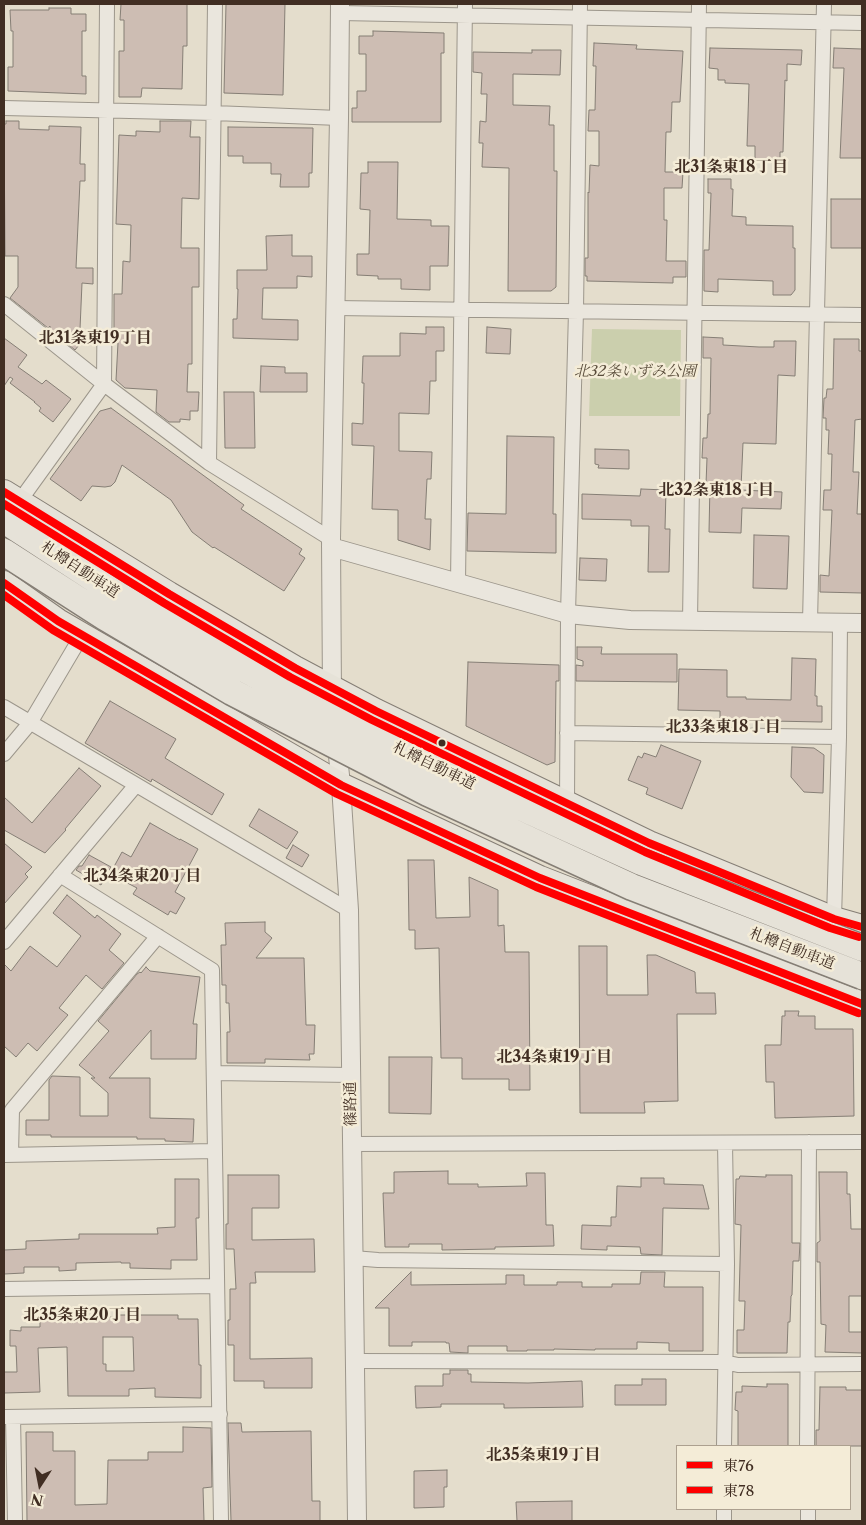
<!DOCTYPE html>
<meta charset="utf-8">
<style>
body{margin:0}
#map{position:relative;width:866px;height:1525px;overflow:hidden;background:#e4ddcc;font-family:"Libre Caslon Text","Noto Serif JP",serif}
canvas{display:block}
.frame{position:absolute;inset:0;border:5px solid #412e23;pointer-events:none}
.legend{position:absolute;left:676px;top:1445px;width:175px;height:65px;box-sizing:border-box;background:#f4ecd7;border:1px solid #aca08f;margin:0;padding:6px 9px;list-style:none;font-size:15px;color:#412e23}
.legend li{display:flex;align-items:center;gap:10px;height:25px}
.legend b{width:25px;border:1px solid #aca08f}
.north{position:absolute;left:15px;top:1460px;width:50px;height:50px;-webkit-text-stroke:4px #f4ecd7;paint-order:stroke;rotate:191deg;font-size:14px;font-weight:700;line-height:20px;text-align:center;color:#412e23}
.north::after{content:'';display:block;margin:auto;width:18px;height:22px;background:#412e23;clip-path:polygon(50% 0,100% 100%,50% 72%,0 100%)}
</style>
<div id="map">
<canvas width="866" height="1525"></canvas>
<div class="frame"></div>
<ul class="legend">
<li><b style="height:6px;background:#f00"></b>東76</li>
<li><b style="height:6px;background:#f00"></b>東78</li>
</ul>
<div class="north">N</div>
</div>
<script>
const ctx = document.querySelector('canvas').getContext('2d');
ctx.lineJoin = 'round';
function fillPath(path, color) { ctx.fillStyle = color; ctx.fill(path, 'evenodd'); }
const toPath = rows => new Path2D(rows.map(r => 'M' + r).join(''));
function trace(path, color, width, dash) { ctx.strokeStyle = color; ctx.lineWidth = width; ctx.lineCap = dash ? 'butt' : 'round'; ctx.setLineDash(dash || []); ctx.stroke(path); }
function label(font, color, halo, rows, align = 'center') {
  ctx.font = font + ' "Libre Caslon Text","Noto Serif JP",serif'; ctx.lineWidth = 5; ctx.setLineDash([]); ctx.textBaseline = 'middle'; ctx.strokeStyle = halo; ctx.fillStyle = color; for (const [text, x, y, turn = 0] of rows) {
    ctx.save(); ctx.translate(x, y); ctx.rotate((+turn || 0) * Math.PI / 180); ctx.textAlign = isNaN(turn) ? turn : align; if (halo) ctx.strokeText(text, 0, 0); ctx.fillText(text, 0, 0); ctx.restore();
  }
}
fillPath(toPath([
 [592,329,681,330,680,416,589,416]
]), '#cbcfad');
const building = toPath([
 [121,4,187,4,187,46,183,46,182,89,142,88,141,97,119,97,119,51,124,51,124,20,120,20,121,4],
 [226,4,285,4,283,95,224,93,226,4],
 [49,8,71,8,71,14,86,14,86,31,82,31,82,76,86,76,86,94,8,91,8,67,13,67,13,31,11,31,10,10,49,10,49,8],
 [373,31,444,33,444,53,441,53,441,122,352,122,352,108,357,108,357,91,366,91,366,54,359,54,359,36,373,36,373,31],
 [594,43,637,45,636,49,683,51,680,102,672,102,671,132,666,132,665,172,683,172,682,188,664,188,664,220,667,220,666,261,686,261,686,277,673,277,673,283,587,281,587,276,585,276,585,258,588,258,588,192,589,193,590,165,599,166,599,131,588,131,589,110,595,110,596,66,593,66,594,43],
 [710,48,802,50,801,65,787,64,787,81,785,80,783,152,780,152,780,159,755,159,755,146,747,146,749,84,725,83,725,80,718,80,718,69,709,68,710,48],
 [834,48,862,49,862,158,840,158,844,68,833,68,834,48],
 [532,50,561,50,560,75,513,74,513,105,550,106,549,125,554,125,554,171,557,171,556,287,551,291,508,291,509,168,482,167,483,143,479,143,480,121,486,122,487,94,481,94,482,73,473,72,473,52,532,53,532,50],
 [6,121,19,121,19,129,49,130,49,126,81,127,80,164,85,164,85,181,80,181,76,268,93,268,93,284,82,283,80,329,87,335,75,350,50,329,50,326,48,328,10,298,18,287,18,256,5,256,4,124,6,124,6,121],
 [160,121,191,121,190,137,200,137,199,199,182,198,181,248,199,248,199,287,192,287,192,364,188,364,187,392,199,392,198,411,190,411,190,420,180,419,180,422,169,422,156,412,157,390,125,388,116,380,118,343,117,343,117,338,114,338,114,294,122,294,123,261,130,262,131,225,116,224,119,135,136,136,136,131,160,132,160,121],
 [228,127,313,128,312,173,309,173,309,187,280,187,281,174,271,174,271,163,243,163,243,156,228,156,228,127],
 [368,162,398,162,397,219,431,220,431,226,449,226,448,266,430,266,430,290,401,289,401,279,378,279,378,276,357,275,357,254,369,254,370,210,360,209,361,173,368,173,368,162],
 [708,179,731,179,731,189,733,189,732,216,746,217,746,225,793,226,793,248,795,248,795,290,791,295,773,295,773,281,718,279,718,292,704,291,704,250,709,250,711,193,708,193,708,179],
 [831,199,862,199,862,248,831,248,831,199],
 [292,235,292,256,312,256,312,277,297,276,297,288,263,288,262,319,298,320,298,340,233,338,233,319,237,319,238,289,237,289,237,270,267,270,266,236,292,235],
 [426,327,444,327,444,351,436,351,436,381,430,381,429,414,399,413,399,451,432,452,431,479,427,479,425,519,431,519,430,550,398,540,398,510,372,509,374,446,352,445,352,423,363,424,364,383,362,383,363,356,400,356,400,333,426,334,426,327],
 [487,327,511,329,510,354,486,353,487,327],
 [703,337,723,338,723,345,759,347,774,347,774,341,796,341,795,376,778,375,776,444,743,443,741,488,742,488,742,490,782,492,781,509,742,508,741,533,709,532,710,484,706,484,707,458,702,458,703,438,707,438,708,414,710,414,711,358,703,358,703,337],
 [4,338,27,355,18,367,42,384,46,380,71,399,53,422,39,411,41,408,34,402,35,402,10,383,13,379,10,377,4,386,4,338],
 [834,339,859,339,859,351,862,351,862,419,855,420,853,472,859,472,857,514,862,514,862,593,820,592,820,575,829,576,832,510,823,510,824,490,831,490,832,454,828,454,829,430,826,430,826,418,823,418,824,398,826,398,827,389,833,389,834,339],
 [261,366,285,367,285,373,307,373,307,392,260,392,261,366],
 [224,392,254,392,255,448,225,448,224,392],
 [111,408,244,505,241,509,302,549,299,554,305,558,284,591,214,547,213,548,192,532,171,500,122,465,115,482,111,486,105,487,92,486,81,501,50,479,100,411,111,408],
 [507,436,554,437,553,514,556,514,556,553,467,551,468,513,506,514,507,436],
 [595,449,629,450,629,469,598,468,599,465,595,464,595,449],
 [641,489,666,490,665,529,670,529,669,572,648,572,649,526,631,526,631,520,582,519,582,494,640,496,641,489],
 [754,535,789,536,787,589,753,588,754,535],
 [580,558,607,559,606,581,579,580,580,558],
 [577,647,602,647,601,654,677,654,677,682,576,681,576,665,583,666,583,661,577,659,577,647],
 [792,658,816,659,815,696,817,696,817,706,822,706,822,722,720,720,720,711,678,710,679,669,727,670,727,697,746,697,746,699,791,700,792,658],
 [468,662,559,665,559,681,556,681,555,762,547,765,466,726,468,662],
 [110,701,176,739,165,758,224,794,212,815,152,779,151,782,85,743,110,701],
 [661,745,701,761,682,809,646,794,648,788,628,780,638,756,642,758,644,753,656,757,661,745],
 [792,747,814,748,824,755,823,793,804,792,791,777,792,747],
 [79,768,101,786,65,829,66,830,45,853,4,830,4,797,32,823,79,768],
 [259,809,298,832,287,849,249,826,259,809],
 [150,823,180,840,180,839,198,849,175,892,185,898,176,914,170,911,168,915,133,894,137,888,110,874,122,852,131,857,150,823],
 [4,843,32,867,25,874,28,877,4,904,4,843],
 [293,845,309,855,302,867,286,858,293,845],
 [89,855,111,867,101,885,76,870,79,866,82,866,89,855],
 [408,860,434,860,436,918,470,917,469,877,498,890,498,926,504,925,505,952,529,952,530,1090,509,1090,509,1079,462,1079,462,1058,441,1058,439,948,415,949,415,930,409,930,408,860],
 [67,895,95,918,97,915,121,934,109,950,124,963,102,989,86,975,59,1008,68,1015,37,1051,28,1043,16,1057,4,1046,4,964,11,971,30,946,57,967,81,936,53,913,67,895],
 [265,922,265,932,272,938,256,958,304,958,306,1025,315,1025,314,1054,309,1054,310,1060,265,1059,265,1063,227,1063,227,1032,230,1032,229,1003,226,1003,226,985,222,985,221,945,226,945,225,923,265,922],
 [579,946,607,946,607,995,648,995,647,955,656,955,695,972,696,993,715,993,716,1014,677,1014,678,1101,644,1102,645,1113,580,1113,579,946],
 [146,967,150,971,200,977,193,1024,197,1024,196,1059,151,1059,151,1030,109,1078,150,1078,150,1118,194,1119,193,1142,165,1141,165,1139,137,1139,137,1137,51,1137,51,1135,26,1135,26,1120,49,1120,49,1080,52,1076,80,1077,80,1116,108,1116,108,1093,91,1078,95,1078,79,1065,109,1031,98,1021,137,974,140,972,141,973,146,967],
 [785,1011,799,1011,798,1016,815,1016,815,1029,853,1029,854,1116,775,1118,774,1082,766,1082,765,1045,781,1045,782,1016,785,1016,785,1011],
 [389,1057,432,1057,431,1114,389,1113,389,1057],
 [448,1171,448,1184,478,1184,478,1187,527,1186,526,1173,545,1173,546,1225,553,1225,554,1246,495,1247,495,1249,442,1250,442,1244,409,1244,409,1247,385,1247,383,1193,394,1193,394,1172,448,1171],
 [819,1172,847,1172,847,1194,850,1194,851,1229,862,1229,862,1296,849,1296,849,1332,862,1332,862,1353,825,1352,826,1325,821,1324,820,1262,817,1262,817,1243,820,1241,819,1172],
 [228,1175,279,1175,279,1208,252,1208,252,1240,314,1239,315,1272,255,1272,256,1283,250,1283,250,1359,312,1358,312,1388,264,1388,264,1381,234,1381,234,1345,228,1345,228,1320,230,1320,230,1289,236,1289,234,1249,226,1249,226,1224,228,1224,228,1175],
 [766,1175,792,1175,792,1243,800,1243,799,1261,793,1261,792,1295,791,1296,790,1322,788,1322,787,1353,737,1353,737,1330,744,1330,745,1301,739,1301,741,1225,735,1224,736,1179,739,1179,740,1176,766,1177,766,1175],
 [641,1178,664,1178,664,1184,703,1185,709,1209,663,1208,662,1255,641,1254,640,1247,607,1246,607,1250,581,1249,582,1225,611,1226,611,1217,616,1217,617,1186,641,1187,641,1178],
 [175,1179,199,1179,199,1218,196,1218,197,1260,171,1260,171,1269,130,1268,130,1263,121,1263,121,1262,76,1263,76,1270,59,1271,59,1267,24,1267,24,1273,4,1274,4,1250,26,1249,26,1241,79,1239,79,1234,158,1234,157,1228,175,1227,175,1179],
 [411,1272,411,1285,506,1284,506,1275,524,1275,524,1285,557,1285,557,1282,582,1282,582,1287,612,1287,612,1284,640,1284,641,1272,665,1272,664,1287,703,1287,703,1351,669,1351,669,1343,637,1342,637,1349,595,1349,595,1350,554,1349,554,1350,527,1350,527,1351,507,1351,507,1346,468,1346,468,1353,450,1352,449,1343,446,1343,446,1342,412,1342,412,1346,389,1346,389,1308,375,1308,411,1272],
 [116,1315,178,1315,178,1319,198,1319,199,1365,201,1365,201,1398,155,1397,155,1388,129,1389,129,1396,68,1396,67,1347,38,1348,40,1392,4,1393,4,1372,17,1372,16,1346,10,1346,10,1330,21,1331,21,1327,40,1327,40,1319,84,1319,84,1318,116,1317,116,1315],
 [103,1337,133,1337,134,1371,106,1371,106,1364,103,1364,103,1337],
 [450,1370,468,1370,468,1374,471,1374,471,1382,528,1383,582,1381,583,1407,504,1408,504,1404,441,1404,441,1407,416,1408,415,1386,443,1386,443,1374,450,1374,450,1370],
 [642,1379,666,1379,666,1405,615,1405,615,1385,642,1385,642,1379],
 [767,1384,788,1384,788,1446,738,1446,738,1411,735,1410,736,1392,742,1392,742,1386,767,1387,767,1384],
 [820,1387,846,1387,846,1390,862,1390,862,1446,816,1446,816,1430,819,1430,820,1387],
 [228,1423,241,1423,242,1432,311,1431,312,1501,320,1501,320,1521,231,1521,228,1423],
 [183,1427,211,1428,212,1487,203,1488,204,1521,27,1521,26,1432,53,1432,53,1451,75,1451,75,1505,107,1504,108,1460,148,1460,148,1452,183,1452,183,1427],
 [447,1470,447,1487,444,1487,444,1507,414,1508,414,1471,447,1470],
 [572,1501,572,1521,517,1521,516,1502,572,1501]
]);
fillPath(building, '#cdbdb3');
trace(building, '#857e75', 1);
const minor = toPath([
 [340,13,862,23],
 [4,108,214,113,339,118],
 [4,304,104,384,209,463,331,539],
 [335,308,862,315],
 [209,463,215,4],
 [19,502,104,384,107,4],
 [458,583,465,4],
 [690,621,699,4],
 [810,622,824,4],
 [4,707,349,910],
 [567,733,839,737],
 [4,754,30,723,82,635],
 [567,805,568,614,576,311,580,4],
 [60,875,212,970,221,1521],
 [834,919,839,737,840,623],
 [4,942,136,785],
 [214,1073,351,1075],
 [352,1144,862,1142],
 [4,1155,214,1151],
 [11,1155,12,1110,158,936],
 [353,1258,378,1260,727,1264],
 [4,1289,217,1286],
 [355,1361,724,1362,738,1365,862,1364],
 [4,1417,220,1414],
 [13,1417,15,1521],
 [724,1446,727,1264,725,1143],
 [807,1446,809,1142],
 [808,1509,808,1521],
 [724,1521,724,1509]
]);
const tertiary = toPath([
 [331,547,568,614,630,620,862,623],
 [332,697,331,539,339,118,340,4],
 [336,737,341,785,349,910,357,1521]
]);
const trunk = toPath([
 [4,492,169,594,295,668,376,711,649,843,834,919,862,927],
 [4,583,58,621,82,635,341,785,540,878,862,1004]
]);
trace(minor, '#9c968b', 16);
trace(tertiary, '#9c968b', 20);
trace(trunk, '#857e75', 26);
trace(minor, '#eae6dd', 14);
trace(tertiary, '#eae6dd', 18);
trace(trunk, '#e6e2d8', 24);
const motorwayBridge = toPath([
 [4,520,120,596,246,670,439,770,641,862,862,948],
 [4,552,105,617,232,692,428,793,632,887,862,976]
]);
trace(motorwayBridge, '#857e75', 29, []);
trace(motorwayBridge, '#e6e2d8', 26);
trace(toPath([
 [4,492,169,594,295,668,376,711,649,843,834,919,862,927],
 [4,583,58,621,341,785,540,878,862,1004]
]), '#f00', 8);
trace(toPath([
 [4,504,164,603,290,677,372,720,645,852,830,928,859,937],
 [4,595,53,630,337,794,536,887,858,1013]
]), '#f00', 8);
for (const [x, y, r, color] of [
 [442,743,4.5,"#412e23"]
]) { const dot = new Path2D(); dot.arc(x, y, r, 0, 2 * Math.PI); ctx.fillStyle = color; ctx.fill(dot); trace(dot, '#f4ecd7', 2); }
label('italic 15px', '#594c3a', '#f4ecd7', [
 ["北32条いずみ公園",635,372]
]);
label('15px', '#412e23', '#f4ecd7', [
 ["札樽自動車道",80,570,33],
 ["札樽自動車道",434,766,26],
 ["札樽自動車道",792,949,21],
 ["篠路通",351,1104,-91]
]);
label('bold 16px', '#412e23', '#f4ecd7', [
 ["北31条東18丁目",731,167],
 ["北31条東19丁目",95,338],
 ["北32条東18丁目",716,490],
 ["北33条東18丁目",723,727],
 ["北34条東20丁目",142,876],
 ["北34条東19丁目",554,1057],
 ["北35条東20丁目",82,1315],
 ["北35条東19丁目",543,1455]
]);
</script>
